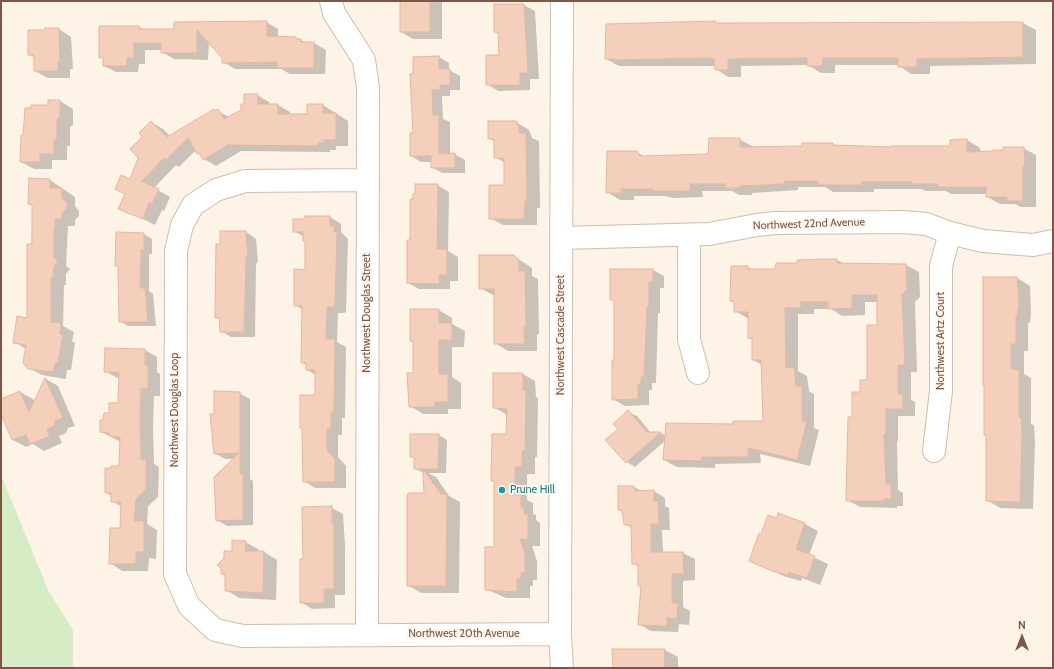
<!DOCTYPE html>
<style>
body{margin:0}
#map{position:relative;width:1054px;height:669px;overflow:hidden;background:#fdf3e6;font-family:Cabin,sans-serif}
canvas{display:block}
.frame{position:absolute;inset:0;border:2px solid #795849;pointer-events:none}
.north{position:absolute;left:1002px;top:617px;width:40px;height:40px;-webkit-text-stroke:3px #fff7ee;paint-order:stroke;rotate:0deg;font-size:11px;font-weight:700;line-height:16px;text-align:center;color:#795849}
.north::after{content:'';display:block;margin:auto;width:14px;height:18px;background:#795849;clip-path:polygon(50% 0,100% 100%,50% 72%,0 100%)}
</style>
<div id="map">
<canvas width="1054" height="669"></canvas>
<div class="frame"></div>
<div class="north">N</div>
</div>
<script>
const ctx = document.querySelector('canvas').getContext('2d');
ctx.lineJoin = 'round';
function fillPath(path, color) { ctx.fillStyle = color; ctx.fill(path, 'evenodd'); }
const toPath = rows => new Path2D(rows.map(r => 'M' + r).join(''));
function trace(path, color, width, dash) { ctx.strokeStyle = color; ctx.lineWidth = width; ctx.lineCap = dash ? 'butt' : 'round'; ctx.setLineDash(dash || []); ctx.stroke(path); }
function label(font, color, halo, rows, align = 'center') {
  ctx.font = font + ' Cabin,sans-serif'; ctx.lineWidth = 4; ctx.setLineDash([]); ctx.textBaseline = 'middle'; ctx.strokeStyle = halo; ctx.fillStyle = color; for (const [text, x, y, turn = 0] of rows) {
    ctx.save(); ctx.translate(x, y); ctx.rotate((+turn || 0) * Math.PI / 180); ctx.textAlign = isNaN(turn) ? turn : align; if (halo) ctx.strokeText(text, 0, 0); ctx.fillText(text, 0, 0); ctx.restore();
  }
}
fillPath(toPath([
 [1,480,3,480,49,592,73,630,73,668,1,668]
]), '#d6ecc4');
fillPath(toPath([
 [401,1,442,1,442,39,413,39,401,32],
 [524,5,535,11,539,79,530,79,530,90,498,91,487,84,500,56,499,34,495,32],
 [266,22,278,29,278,37,296,38,307,43,314,43,326,50,325,74,290,74,281,69,235,69,223,62,223,58,209,42,208,60,174,59,162,52,162,50,145,50,145,64,139,64,138,72,116,72,104,66,104,59,100,57,100,27,139,27,144,30,175,30],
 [715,22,719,24,1023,23,1036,30,1036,64,930,66,930,74,911,74,898,65,835,65,835,73,821,73,808,65,741,66,741,77,728,77,716,69,716,66,619,66,606,59],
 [59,29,71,37,73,69,70,69,70,78,48,78,35,71,35,58,29,54],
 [439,57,449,63,449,70,460,76,460,90,450,90,450,96,442,96,443,119,450,122,450,154,454,154,465,160,465,173,442,173,432,167,432,162,421,162,411,156,414,134],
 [257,95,269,102,269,105,278,105,290,112,290,115,308,115,323,105,348,121,348,146,336,146,336,150,330,150,330,152,241,151,216,166,204,159,196,150,179,167,176,165,154,188,170,197,164,211,162,210,155,225,120,208,125,194,116,189,131,181,140,158,143,137,151,122,163,129,171,137,214,110,230,117,242,111,245,105],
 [49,101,60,101,73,109,73,125,70,127,70,146,67,146,67,160,52,160,52,169,34,169,21,162,24,136,32,109,49,106],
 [516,122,529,130,532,138,539,141,540,208,537,208,537,225,503,225,490,218,505,186,505,163,495,157,495,142,489,138],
 [739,139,752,146,752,148,803,147,832,144,837,146,891,148,951,147,951,141,967,140,980,148,980,153,1023,148,1036,155,1036,207,1021,207,1015,204,1000,204,987,197,987,194,951,194,946,191,925,191,922,189,874,189,874,192,833,192,825,187,798,187,798,190,752,193,752,195,739,195,732,191,702,191,703,197,675,198,664,196,634,196,634,200,620,200,607,192,637,152,645,157,708,155],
 [50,180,75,197,75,206,79,211,79,216,75,220,75,226,68,226,66,266,70,269,66,274,66,285,64,285,63,326,74,332,72,341,75,343,71,370,67,370,66,379,42,375,29,368,26,349,15,342,28,319,33,206,29,204],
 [437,185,449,192,448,251,458,257,458,281,450,281,450,289,419,289,408,283,414,200],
 [330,217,341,224,341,232,348,239,346,311,345,313,338,313,337,342,346,347,345,418,342,418,342,435,338,435,338,457,346,466,346,488,315,488,304,481,303,429,301,428,316,396,316,375,307,370,307,365,302,363,303,310,295,305,306,271,306,241,304,237,294,231],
 [246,232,256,239,258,262,256,264,255,337,231,337,221,331,220,319,216,317,221,245],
 [144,234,152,239,152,254,149,254,149,291,153,294,156,326,128,326,120,321,119,267,116,265],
 [514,256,532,268,532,276,538,279,539,334,537,334,537,351,508,351,495,343,495,296,480,288],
 [823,260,837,260,845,264,906,265,919,272,920,297,915,302,917,372,911,372,911,400,915,402,915,416,898,416,898,441,897,441,898,490,903,493,903,506,897,506,897,508,860,507,847,500,853,418,861,393,868,381,878,326,878,302,865,302,865,315,842,316,831,309,814,309,814,314,798,314,798,371,807,376,809,391,814,394,814,428,819,430,810,466,760,454,761,463,715,464,715,468,677,467,664,460,666,440,635,467,627,462,619,429,628,412,637,416,651,433,661,433,666,436,764,422,762,365,753,360,753,340,749,338,749,319,735,311,735,303,731,301,748,267,754,270,776,270],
 [653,270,664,276,664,288,660,288,660,313,658,313,656,383,652,383,652,390,649,390,649,405,625,406,613,399,615,361,615,301,611,299],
 [984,278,1017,278,1030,286,1031,313,1030,323,1028,323,1028,351,1024,351,1024,374,1031,378,1031,424,1034,425,1035,442,1033,509,1000,508,987,500],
 [439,310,452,318,452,324,465,331,464,347,452,347,452,377,461,383,461,409,448,409,448,414,423,414,410,406,414,374,414,343,411,341],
 [145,350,157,357,157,372,160,374,160,396,154,396,153,427,154,464,159,467,158,497,148,506,147,524,157,530,156,559,149,558,148,571,122,571,110,563,121,529,122,507,112,501,112,496,106,493,120,467,121,442,101,432,104,421,119,404,119,379,105,371],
 [523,374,535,381,536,397,538,398,537,457,535,457,535,474,527,474,527,500,533,503,533,514,536,515,536,520,540,523,540,546,532,546,537,561,537,580,533,580,533,586,530,586,530,598,506,598,486,589,495,548,495,482,492,480,507,435,507,415,494,407],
 [46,379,58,386,75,426,68,428,66,433,59,436,62,443,44,451,33,444,26,447,13,440,1,412,1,400,20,392,33,399,35,403],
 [239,393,250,399,250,479,253,481,253,525,227,526,217,520,234,459,225,459,214,453,215,415],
 [439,435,447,440,446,473,428,473,436,477,449,496,460,502,459,593,421,593,408,585,425,494,423,473,415,468,415,458,411,456],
 [634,487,643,492,654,491,665,498,665,506,669,508,670,530,662,530,663,553,683,553,695,559,695,580,683,581,683,607,690,611,689,625,679,624,678,632,651,631,639,624,642,586,639,567,633,563,632,528,625,524,623,512,619,510],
 [332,508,343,514,345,546,345,595,335,595,335,608,312,609,301,602,304,560],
 [779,515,805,524,818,531,809,555,828,564,820,585,802,578,801,581,786,577,750,561,762,535,777,519],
 [245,542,258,549,258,552,264,552,277,560,276,600,239,598,226,590,226,576,222,574,222,568,233,552],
 [613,650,665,650,678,657,678,668,614,668]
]), '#0003');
const building = toPath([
 [400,1,430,1,430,32,400,32,400,1],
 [494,4,524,4,528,73,520,73,520,85,486,85,486,55,499,55,498,32,494,32,494,4],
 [267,21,267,36,296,37,296,39,301,39,301,42,314,42,314,68,277,68,277,62,222,63,222,58,197,30,197,53,161,53,161,43,134,43,134,58,127,58,127,66,103,66,103,58,99,58,99,26,139,26,139,29,174,29,174,22,267,21],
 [715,21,715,23,1023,22,1023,57,917,59,917,67,898,67,898,58,823,58,822,66,807,66,807,58,728,59,728,70,715,70,714,59,708,58,616,60,616,59,605,59,606,24,715,21],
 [45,28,59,28,60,62,58,62,58,71,34,71,34,55,28,55,28,30,45,30,45,28],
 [439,56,439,69,450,69,450,85,440,85,440,90,432,90,433,115,439,115,439,154,455,153,455,168,431,168,431,156,410,156,410,133,413,133,410,74,413,73,413,57,439,56],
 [244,94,258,94,258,104,278,104,278,114,307,114,307,104,323,104,323,113,336,113,336,140,324,140,324,143,318,143,318,146,228,145,203,160,199,153,197,154,188,138,166,160,164,158,142,181,159,189,152,204,149,203,143,219,118,209,125,194,115,189,121,175,130,179,138,158,130,149,142,137,139,133,151,121,167,137,214,109,215,111,218,109,224,119,241,110,241,104,244,104,244,94],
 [48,100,60,100,60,117,57,120,57,140,54,140,54,154,40,154,40,162,20,162,21,135,23,135,25,108,31,108,31,105,48,105,48,100],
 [488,121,517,121,517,125,519,126,519,133,526,133,527,201,525,201,524,219,489,219,489,185,504,185,504,158,494,158,494,139,488,139,488,121],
 [709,138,740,138,740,147,802,146,802,143,833,143,833,145,890,147,890,146,950,146,950,140,967,139,967,152,993,151,993,150,1003,150,1003,147,1024,147,1025,167,1023,167,1023,201,1007,201,1007,197,986,197,986,187,938,187,938,184,911,184,911,182,862,182,862,185,819,185,818,181,785,181,785,184,740,186,740,188,725,188,725,184,690,184,690,191,653,191,653,189,621,189,621,193,606,193,607,151,637,151,640,156,708,154,709,138],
 [29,178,50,179,50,188,62,188,62,198,67,203,67,208,62,213,62,219,55,219,55,231,54,230,54,257,58,261,54,267,53,278,51,278,51,322,61,323,60,334,63,335,58,363,55,363,53,372,28,369,23,363,26,345,13,343,17,316,27,318,27,244,32,244,32,205,28,204,29,178],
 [415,184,438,184,437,249,447,249,447,275,439,275,439,284,407,283,407,240,410,240,410,199,413,199,413,194,415,194,415,184],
 [305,216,330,216,330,226,334,226,334,232,337,232,335,304,334,307,327,307,326,339,335,339,334,412,331,412,331,429,327,429,327,450,335,459,335,482,303,482,302,428,300,428,300,395,315,395,315,370,306,370,306,363,301,363,302,306,294,306,294,269,305,270,305,241,303,241,303,232,293,232,293,219,305,219,305,216],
 [220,231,246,231,248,256,246,257,244,332,220,332,219,318,215,318,216,244,220,244,220,231],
 [116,232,144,233,144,250,141,250,140,288,145,288,148,322,119,322,118,266,115,266,116,232],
 [479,255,514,255,519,260,519,271,525,271,526,327,524,327,525,344,494,344,494,289,479,289,479,255],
 [823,259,837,259,837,263,906,264,907,289,902,295,905,365,898,365,898,394,903,394,903,409,886,409,886,434,884,434,886,484,891,484,891,499,884,499,884,501,846,501,848,417,852,417,852,392,860,392,860,380,867,380,867,325,877,325,877,295,852,295,852,308,828,309,828,302,801,302,801,308,785,308,786,368,794,367,796,386,802,386,802,421,807,422,797,460,748,448,748,457,702,457,702,461,663,460,666,423,733,424,733,421,763,421,761,360,752,360,752,338,748,338,748,312,734,312,734,301,730,301,731,266,748,266,748,269,775,269,776,263,797,263,797,260,823,259],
 [610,269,653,269,653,282,649,282,649,307,647,307,644,377,641,377,641,384,638,384,638,399,612,400,612,360,614,360,614,300,610,300,610,269],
 [983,277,1017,277,1019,305,1017,316,1016,316,1016,344,1011,344,1011,369,1019,370,1019,417,1021,417,1022,434,1020,502,986,501,986,435,984,435,984,386,983,386,983,277],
 [410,309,439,309,439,323,452,323,452,340,439,340,439,374,448,374,448,402,435,402,435,407,409,407,407,373,413,373,413,341,410,341,410,309],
 [105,348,145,349,145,365,148,365,148,389,141,389,140,419,141,459,146,459,146,489,136,499,134,521,144,521,144,552,136,552,136,563,134,564,109,564,110,528,120,528,121,502,111,502,111,493,105,493,105,468,111,468,111,466,119,466,120,437,109,436,109,433,100,432,100,420,103,420,104,413,109,413,109,403,118,403,119,372,104,372,105,348],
 [493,373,523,373,523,390,526,390,525,451,522,451,522,467,515,467,515,495,521,495,521,507,524,507,524,514,528,514,528,539,520,539,525,553,525,573,521,573,521,579,517,579,517,592,485,590,485,547,494,547,494,481,491,481,492,434,506,434,507,409,493,408,493,373],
 [45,378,63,418,55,421,54,426,47,429,50,436,30,444,26,435,12,440,1,414,1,399,20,391,29,412,45,378],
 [214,391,240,392,240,474,243,474,243,520,216,521,214,477,239,453,214,454,210,414,214,414,214,391],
 [628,410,647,432,661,432,626,463,605,440,618,429,613,424,628,410],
 [410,434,439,434,438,469,414,469,414,457,410,457,410,434],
 [423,469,441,494,447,494,446,586,407,586,407,496,408,493,424,493,423,469],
 [618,486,634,486,635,491,654,490,654,501,658,501,659,524,651,524,651,552,683,552,684,574,672,574,672,603,678,603,677,619,667,618,667,626,638,625,641,586,638,586,638,564,632,564,631,525,624,525,622,510,618,510,618,486],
 [332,506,332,523,334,523,334,589,324,589,324,603,300,603,300,559,303,559,302,507,332,506],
 [778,513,805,523,796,549,815,556,807,578,789,572,788,575,772,571,749,561,759,533,761,534,768,515,777,518,778,513],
 [232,540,246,541,245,551,264,551,263,593,225,591,225,574,221,574,221,568,217,565,224,558,224,551,232,551,232,540],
 [612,649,665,649,664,668,613,668,612,649]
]);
fillPath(building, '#f4d0bc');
trace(building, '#e8b59c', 1);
const minor = toPath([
 [331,1,334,13,364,60,368,88,367,634],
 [367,180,245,181,216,190,193,205,182,225,176,251,175,574,189,606,215,630,243,636,560,634],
 [689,235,689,339,698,373],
 [562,238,709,234,757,225,775,223,902,222,926,224,950,233,983,241,1033,245,1053,241],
 [934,451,941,391,941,266,950,233],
 [562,668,560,634,562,1]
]);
trace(minor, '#d3bcae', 24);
trace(minor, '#fff', 22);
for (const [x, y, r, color] of [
 [502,490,4,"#0f9aa8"]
]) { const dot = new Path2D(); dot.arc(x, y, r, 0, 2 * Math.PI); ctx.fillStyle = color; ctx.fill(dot); trace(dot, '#fff7ee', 1.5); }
label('11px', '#795849', '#fff7ee', [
 ["Northwest 22nd Avenue",809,224,-2],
 ["Northwest Douglas Street",367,313,-90],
 ["Northwest Cascade Street",561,335,-90],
 ["Northwest Artz Court",941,341,-90],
 ["Northwest Douglas Loop",175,410,-90],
 ["Northwest 20th Avenue",464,634]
]);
label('11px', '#0d838f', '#fff7ee', [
 ["Prune Hill",510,490]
], 'left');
</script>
